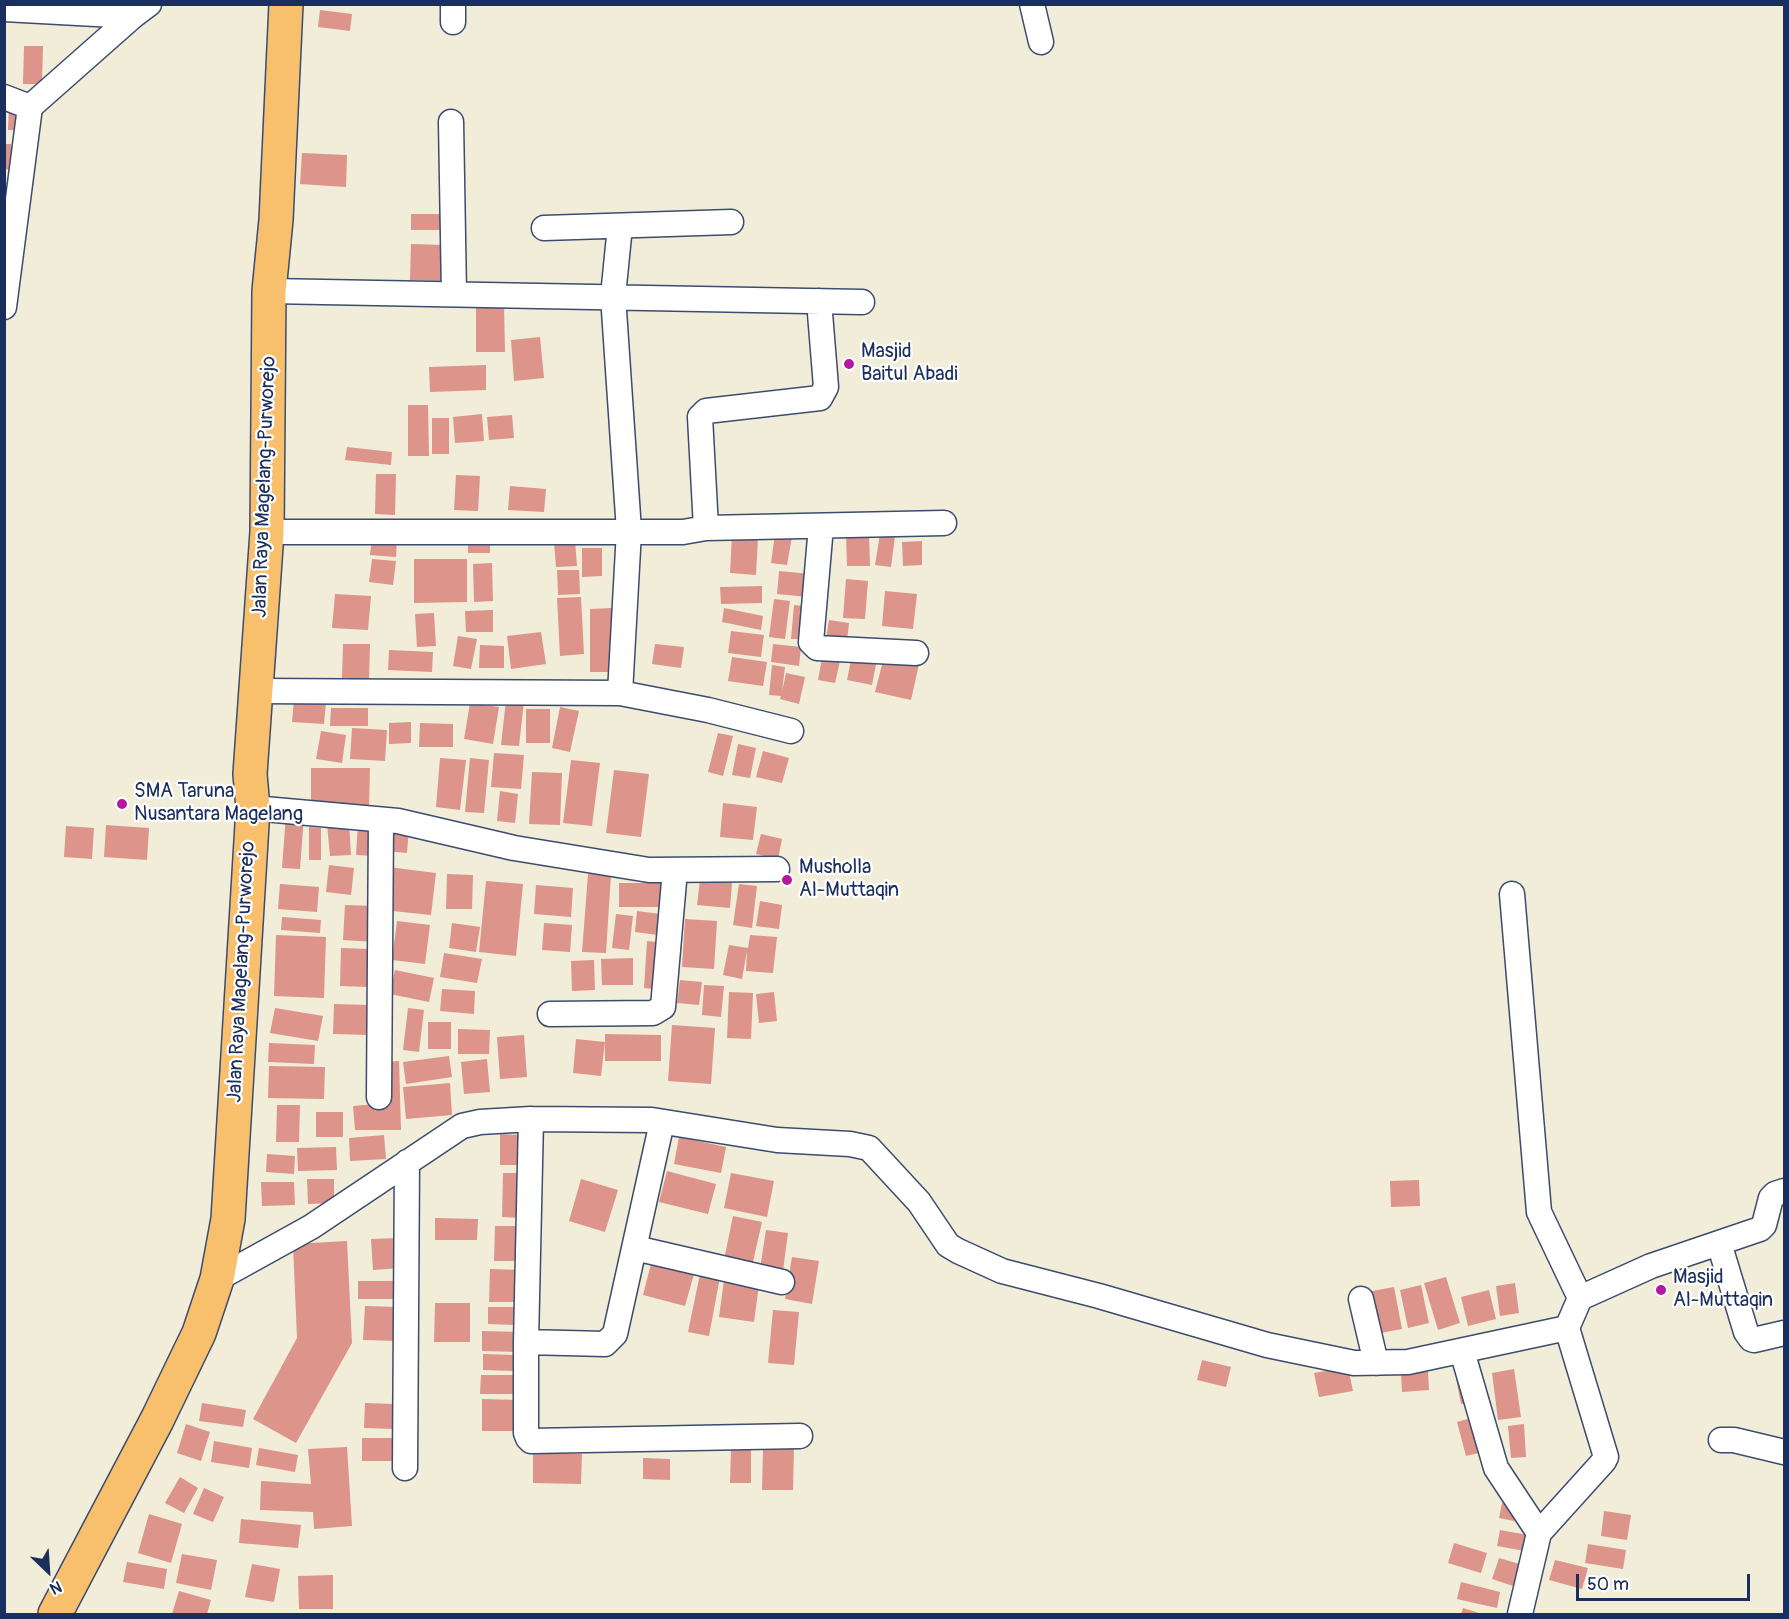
<!DOCTYPE html>
<style>
body{margin:0}
#map{position:relative;width:1789px;height:1619px;overflow:hidden;background:#f1edd8;font-family:Pangolin,sans-serif}
canvas{display:block}
.frame{position:absolute;inset:0;border:6px solid #1b2f5e;pointer-events:none}
.north{position:absolute;left:18px;top:1541px;width:60px;height:60px;-webkit-text-stroke:4px #fff;paint-order:stroke;rotate:155deg;font-size:16px;font-weight:700;line-height:24px;text-align:center;color:#1b2f5e}
.north::after{content:'';display:block;margin:auto;width:21px;height:27px;background:#1b2f5e;clip-path:polygon(50% 0,100% 100%,50% 72%,0 100%)}
.scale{position:absolute;left:1576px;top:1574px;width:174px;height:27px;box-sizing:border-box;border:3px solid #1b2f5e;border-top:0;padding-left:8px;font-size:18px;line-height:21px;white-space:nowrap;color:#1b2f5e;-webkit-text-stroke:4px #fff;paint-order:stroke}
</style>
<div id="map">
<canvas width="1789" height="1619"></canvas>
<div class="frame"></div>
<div class="north">N</div>
<div class="scale">50 m</div>
</div>
<script>
const ctx = document.querySelector('canvas').getContext('2d');
ctx.lineJoin = 'round';
function fillPath(path, color) { ctx.fillStyle = color; ctx.fill(path, 'evenodd'); }
const toPath = rows => new Path2D(rows.map(r => 'M' + r).join(''));
function trace(path, color, width, dash) { ctx.strokeStyle = color; ctx.lineWidth = width; ctx.lineCap = dash ? 'butt' : 'round'; ctx.setLineDash(dash || []); ctx.stroke(path); }
function label(font, color, halo, rows, align = 'center') {
  ctx.font = font + ' Pangolin,sans-serif'; ctx.lineWidth = 4.5; ctx.setLineDash([]); ctx.textBaseline = 'middle'; ctx.strokeStyle = halo; ctx.fillStyle = color; for (const [text, x, y, turn = 0] of rows) {
    ctx.save(); ctx.translate(x, y); ctx.rotate((+turn || 0) * Math.PI / 180); ctx.textAlign = isNaN(turn) ? turn : align; if (halo) ctx.strokeText(text, 0, 0); ctx.fillText(text, 0, 0); ctx.restore();
  }
}
fillPath(toPath([
 [320,10,352,14,350,31,318,27],
 [24,46,43,46,42,84,23,84],
 [9,104,23,105,22,130,8,130],
 [4,144,11,144,11,170,4,169],
 [302,153,347,155,346,187,300,184],
 [411,214,446,214,446,230,411,230],
 [411,244,445,245,444,281,410,280],
 [476,304,504,304,505,352,476,352],
 [540,337,544,378,514,381,511,340],
 [486,365,486,390,430,392,429,367],
 [408,405,428,405,429,456,408,456],
 [482,414,484,441,455,443,453,417],
 [512,415,514,438,489,440,487,417],
 [432,418,449,418,449,454,432,454],
 [347,447,392,452,391,465,345,460],
 [376,474,396,474,395,515,375,514],
 [456,475,480,476,478,511,454,510],
 [510,486,546,489,544,512,508,510],
 [869,533,870,566,847,566,846,534],
 [775,534,792,537,787,565,771,563],
 [880,534,895,536,891,567,875,565],
 [468,535,490,535,490,553,468,553],
 [732,535,758,537,756,575,730,573],
 [372,537,397,540,396,557,370,555],
 [575,540,577,566,556,567,554,542],
 [922,541,922,565,903,566,902,542],
 [582,548,602,548,602,576,582,577],
 [372,559,396,561,393,585,369,582],
 [414,559,467,559,467,602,414,603],
 [492,563,493,601,474,602,473,564],
 [557,570,579,570,580,594,558,595],
 [779,571,811,574,808,597,777,594],
 [846,579,868,581,865,619,843,618],
 [762,586,762,603,721,604,720,587],
 [885,591,917,594,913,629,882,626],
 [335,594,371,596,368,630,332,628],
 [581,597,584,654,560,656,557,598],
 [774,599,790,601,785,639,769,637],
 [794,605,804,606,801,639,791,639],
 [612,608,613,672,590,672,590,609],
 [724,608,763,616,761,630,722,622],
 [493,610,493,632,466,632,465,611],
 [434,613,436,646,417,647,415,614],
 [829,620,849,623,847,641,826,639],
 [731,631,764,635,761,657,728,653],
 [541,632,546,664,511,669,507,636],
 [458,636,477,639,471,669,453,666],
 [343,644,370,644,369,680,342,678],
 [655,644,684,647,681,668,652,664],
 [773,644,801,647,799,666,771,662],
 [480,645,504,646,504,668,479,668],
 [389,650,433,652,432,672,388,670],
 [852,655,877,659,872,685,847,680],
 [732,657,767,662,763,686,728,681],
 [884,657,919,664,911,700,875,692],
 [822,658,840,661,835,683,818,680],
 [772,665,785,667,782,692,786,673,805,677,799,704,780,699,781,696,769,695],
 [294,700,326,702,324,724,292,722],
 [506,700,524,701,519,746,501,745],
 [470,703,499,707,493,744,464,739],
 [560,707,579,711,570,752,552,748],
 [331,708,368,708,368,726,330,726],
 [526,709,550,709,550,743,526,743],
 [411,722,411,743,389,744,389,723],
 [420,723,453,724,453,747,419,747],
 [352,728,387,730,385,761,350,759],
 [321,731,346,735,342,763,316,759],
 [718,733,733,736,723,776,708,772],
 [738,744,756,748,750,778,732,775],
 [763,751,789,758,782,783,756,777],
 [494,753,524,755,521,789,491,787],
 [440,758,466,760,460,810,436,807],
 [470,758,489,760,484,813,465,812],
 [571,760,600,763,592,826,563,823],
 [311,768,370,768,369,808,311,807],
 [614,770,649,774,641,837,606,833],
 [532,772,562,773,560,825,529,824],
 [500,791,518,794,515,823,497,821],
 [723,803,757,807,753,840,720,837],
 [286,815,304,816,300,869,282,868],
 [349,822,351,855,330,856,327,824],
 [358,823,377,824,375,856,356,855],
 [106,825,149,828,147,860,104,857],
 [66,826,94,828,92,859,64,857],
 [387,826,409,828,407,853,385,851],
 [309,827,321,828,321,860,309,860],
 [761,834,782,839,778,859,756,854],
 [329,865,354,868,351,895,326,892],
 [388,867,436,873,431,915,383,910],
 [447,874,473,875,472,909,446,909],
 [588,874,611,875,606,953,582,952],
 [700,880,732,883,730,908,697,905],
 [486,881,523,884,516,956,479,952],
 [619,883,662,883,662,907,619,907],
 [280,884,319,887,317,912,278,909],
 [739,884,757,886,752,928,733,925],
 [536,885,573,888,571,917,534,914],
 [760,901,782,905,779,929,756,926],
 [345,905,377,906,375,942,343,940],
 [637,911,661,914,658,935,635,932],
 [616,914,633,916,629,950,612,948],
 [282,917,321,920,320,933,281,930],
 [685,919,717,921,714,969,682,967],
 [397,921,430,925,425,964,392,960],
 [452,923,480,927,476,952,449,948],
 [544,923,572,925,570,952,542,950],
 [276,935,326,937,324,998,274,996],
 [750,935,777,937,773,973,746,971,747,951,742,979,723,975,729,945,748,948],
 [647,941,657,942,653,989,644,988],
 [341,948,369,949,368,987,340,986],
 [444,953,482,959,477,983,440,977],
 [633,958,633,985,602,985,601,959],
 [594,960,595,990,572,991,571,961],
 [395,970,434,978,429,1002,390,994],
 [680,980,702,982,699,1005,677,1003],
 [704,985,724,986,721,1017,702,1015],
 [442,989,475,991,474,1014,440,1011],
 [729,992,753,993,751,1039,727,1038],
 [774,992,777,1021,759,1023,756,994],
 [334,1004,370,1005,369,1035,333,1034],
 [275,1008,323,1016,318,1041,270,1033],
 [408,1008,424,1010,419,1052,403,1050],
 [428,1022,451,1022,451,1049,428,1049],
 [672,1025,715,1028,711,1084,668,1081],
 [458,1029,490,1030,489,1054,458,1054],
 [605,1034,661,1035,661,1061,605,1061,605,1042,601,1076,573,1073,576,1039,605,1042],
 [524,1035,527,1077,500,1079,497,1037],
 [269,1043,315,1045,314,1064,268,1062],
 [449,1056,452,1077,406,1084,403,1062],
 [487,1059,490,1092,464,1094,461,1062],
 [399,1061,401,1130,355,1130,353,1106,387,1103,385,1062],
 [269,1066,325,1067,324,1099,268,1098],
 [450,1083,452,1115,406,1119,403,1087],
 [277,1105,300,1105,299,1142,276,1142],
 [316,1112,343,1112,343,1137,316,1137],
 [500,1134,522,1135,522,1165,500,1165],
 [384,1135,386,1159,350,1161,349,1138],
 [679,1137,726,1147,721,1173,674,1164],
 [336,1147,337,1170,298,1171,297,1148],
 [267,1154,295,1156,294,1174,266,1172],
 [667,1171,716,1184,708,1214,659,1202],
 [503,1173,523,1173,522,1218,502,1217],
 [731,1173,774,1181,767,1217,724,1208],
 [307,1179,334,1179,334,1203,308,1204],
 [581,1179,618,1190,605,1232,569,1221],
 [1419,1180,1420,1206,1391,1207,1390,1181],
 [261,1182,294,1182,295,1205,262,1206],
 [733,1216,762,1222,752,1266,724,1260],
 [435,1218,478,1219,477,1240,435,1240],
 [495,1226,524,1226,523,1261,494,1261],
 [766,1230,788,1233,782,1278,759,1275],
 [399,1238,401,1268,373,1270,371,1239],
 [347,1241,352,1343,296,1443,253,1419,297,1338,293,1244],
 [653,1256,696,1267,685,1306,643,1295],
 [792,1257,819,1261,812,1304,785,1299],
 [490,1269,523,1270,522,1302,489,1302],
 [700,1274,720,1277,709,1336,688,1332],
 [1446,1277,1460,1323,1438,1330,1424,1283],
 [724,1280,759,1285,754,1322,719,1317],
 [358,1281,397,1281,397,1299,358,1299],
 [1515,1283,1519,1313,1500,1316,1496,1286],
 [1421,1285,1429,1323,1408,1328,1400,1290],
 [1394,1287,1402,1329,1375,1334,1367,1292],
 [1489,1290,1496,1319,1468,1326,1461,1297],
 [435,1303,470,1303,470,1342,434,1342],
 [365,1306,398,1307,397,1341,363,1340],
 [488,1307,515,1307,515,1325,488,1324],
 [773,1310,799,1312,794,1365,768,1363],
 [482,1331,521,1332,520,1352,482,1351],
 [483,1354,515,1355,514,1371,483,1370],
 [1202,1360,1231,1367,1226,1387,1197,1380],
 [1464,1366,1472,1402,1461,1404,1454,1368],
 [1348,1367,1353,1391,1319,1397,1314,1373],
 [1514,1369,1521,1417,1498,1420,1492,1373],
 [1428,1371,1429,1390,1402,1392,1401,1374],
 [481,1375,518,1375,518,1394,480,1394],
 [482,1399,519,1400,519,1431,482,1431],
 [202,1403,246,1410,243,1427,199,1421],
 [365,1403,395,1404,394,1429,364,1428],
 [1478,1416,1487,1451,1466,1456,1457,1422],
 [186,1424,210,1432,201,1461,177,1453],
 [1524,1424,1526,1457,1511,1458,1508,1426],
 [362,1438,397,1438,397,1461,362,1461],
 [214,1441,252,1448,249,1468,211,1462],
 [347,1447,352,1526,314,1529,313,1512,260,1510,261,1481,311,1484,308,1449],
 [763,1447,794,1447,793,1490,762,1490],
 [259,1448,298,1455,295,1472,256,1465],
 [731,1450,751,1450,751,1483,730,1483],
 [533,1453,582,1454,581,1484,533,1483],
 [643,1458,670,1459,670,1480,643,1479],
 [180,1477,198,1488,184,1513,165,1503],
 [204,1488,224,1497,213,1522,193,1514],
 [1502,1503,1517,1506,1514,1521,1499,1518],
 [1604,1511,1631,1515,1627,1540,1601,1536],
 [149,1514,182,1524,171,1563,138,1553],
 [241,1519,301,1525,298,1548,239,1543],
 [1500,1530,1528,1535,1525,1551,1497,1546],
 [1454,1543,1487,1553,1481,1573,1448,1563],
 [1588,1544,1626,1550,1623,1569,1585,1563],
 [182,1554,217,1560,211,1590,176,1583],
 [1499,1558,1523,1565,1516,1587,1492,1579],
 [1555,1560,1588,1568,1582,1589,1549,1580],
 [127,1562,167,1569,164,1589,123,1582],
 [252,1564,280,1569,274,1602,245,1597],
 [333,1575,333,1609,299,1609,298,1576],
 [1461,1582,1500,1592,1497,1608,1457,1599],
 [179,1591,211,1600,207,1614,172,1614],
 [1463,1608,1482,1614,1461,1614]
]), '#dc948b');
const minor = toPath([
 [453,4,453,22],
 [1032,4,1041,42],
 [4,9,133,16],
 [4,97,30,107,133,16,149,4],
 [451,122,454,294],
 [620,226,613,296,629,531,620,693,708,710,791,731],
 [544,228,731,222],
 [269,291,862,302],
 [819,301,826,387,820,398,706,411,700,417,706,528,944,523],
 [4,307,30,107],
 [821,526,811,642,817,648,916,653],
 [267,532,683,532,706,528],
 [257,691,620,693],
 [253,808,398,821,514,848,649,870,777,869],
 [1512,894,1539,1212,1580,1298],
 [550,1014,653,1013,663,1007,675,870],
 [379,1097,381,820],
 [531,1119,526,1342,526,1433,528,1438,531,1441,800,1436],
 [1719,1243,1746,1332,1751,1339,1754,1340,1784,1333],
 [635,1248,782,1282],
 [217,1279,311,1227,462,1126,480,1122,531,1119,652,1120,777,1140,850,1144,869,1148,919,1202,948,1245,958,1251,1002,1271,1099,1296,1267,1345,1354,1363,1408,1362,1567,1328,1580,1298,1651,1266,1760,1229,1764,1225,1771,1198,1775,1194,1784,1191],
 [1361,1299,1376,1363],
 [526,1342,605,1344,615,1334,662,1122],
 [1462,1351,1496,1468,1539,1533],
 [1721,1440,1734,1440,1784,1452],
 [405,1468,407,1162],
 [1520,1614,1539,1533,1604,1461,1606,1457,1567,1328]
]);
const primary = toPath([
 [55,1614,157,1420,199,1333,217,1279,228,1219,253,808,250,774,267,532,269,291,276,220,286,4]
]);
trace(minor, '#3b4c70', 27);
trace(primary, '#3b4c70', 36);
trace(minor, '#fff', 24);
trace(primary, '#f8bf6c', 33);
for (const [x, y, r, color] of [
 [849,364,6,"#b5179e"],
 [122,804,6,"#b5179e"],
 [787,880,6,"#b5179e"],
 [1661,1290,6,"#b5179e"]
]) { const dot = new Path2D(); dot.arc(x, y, r, 0, 2 * Math.PI); ctx.fillStyle = color; ctx.fill(dot); trace(dot, '#fff', 2); }
label('20px', '#1b2f5e', '#fff', [
 ["Masjid",861,352],
 ["Baitul Abadi",861,375],
 ["SMA Taruna",134,792],
 ["Nusantara Magelang",134,815],
 ["Musholla",799,868],
 ["Al-Muttaqin",799,891],
 ["Masjid",1673,1278],
 ["Al-Muttaqin",1673,1301]
], 'left');
label('20px', '#1b2f5e', '#fff', [
 ["Jalan Raya Magelang-Purworejo",265,487,-88],
 ["Jalan Raya Magelang-Purworejo",242,972,-87]
]);
</script>
